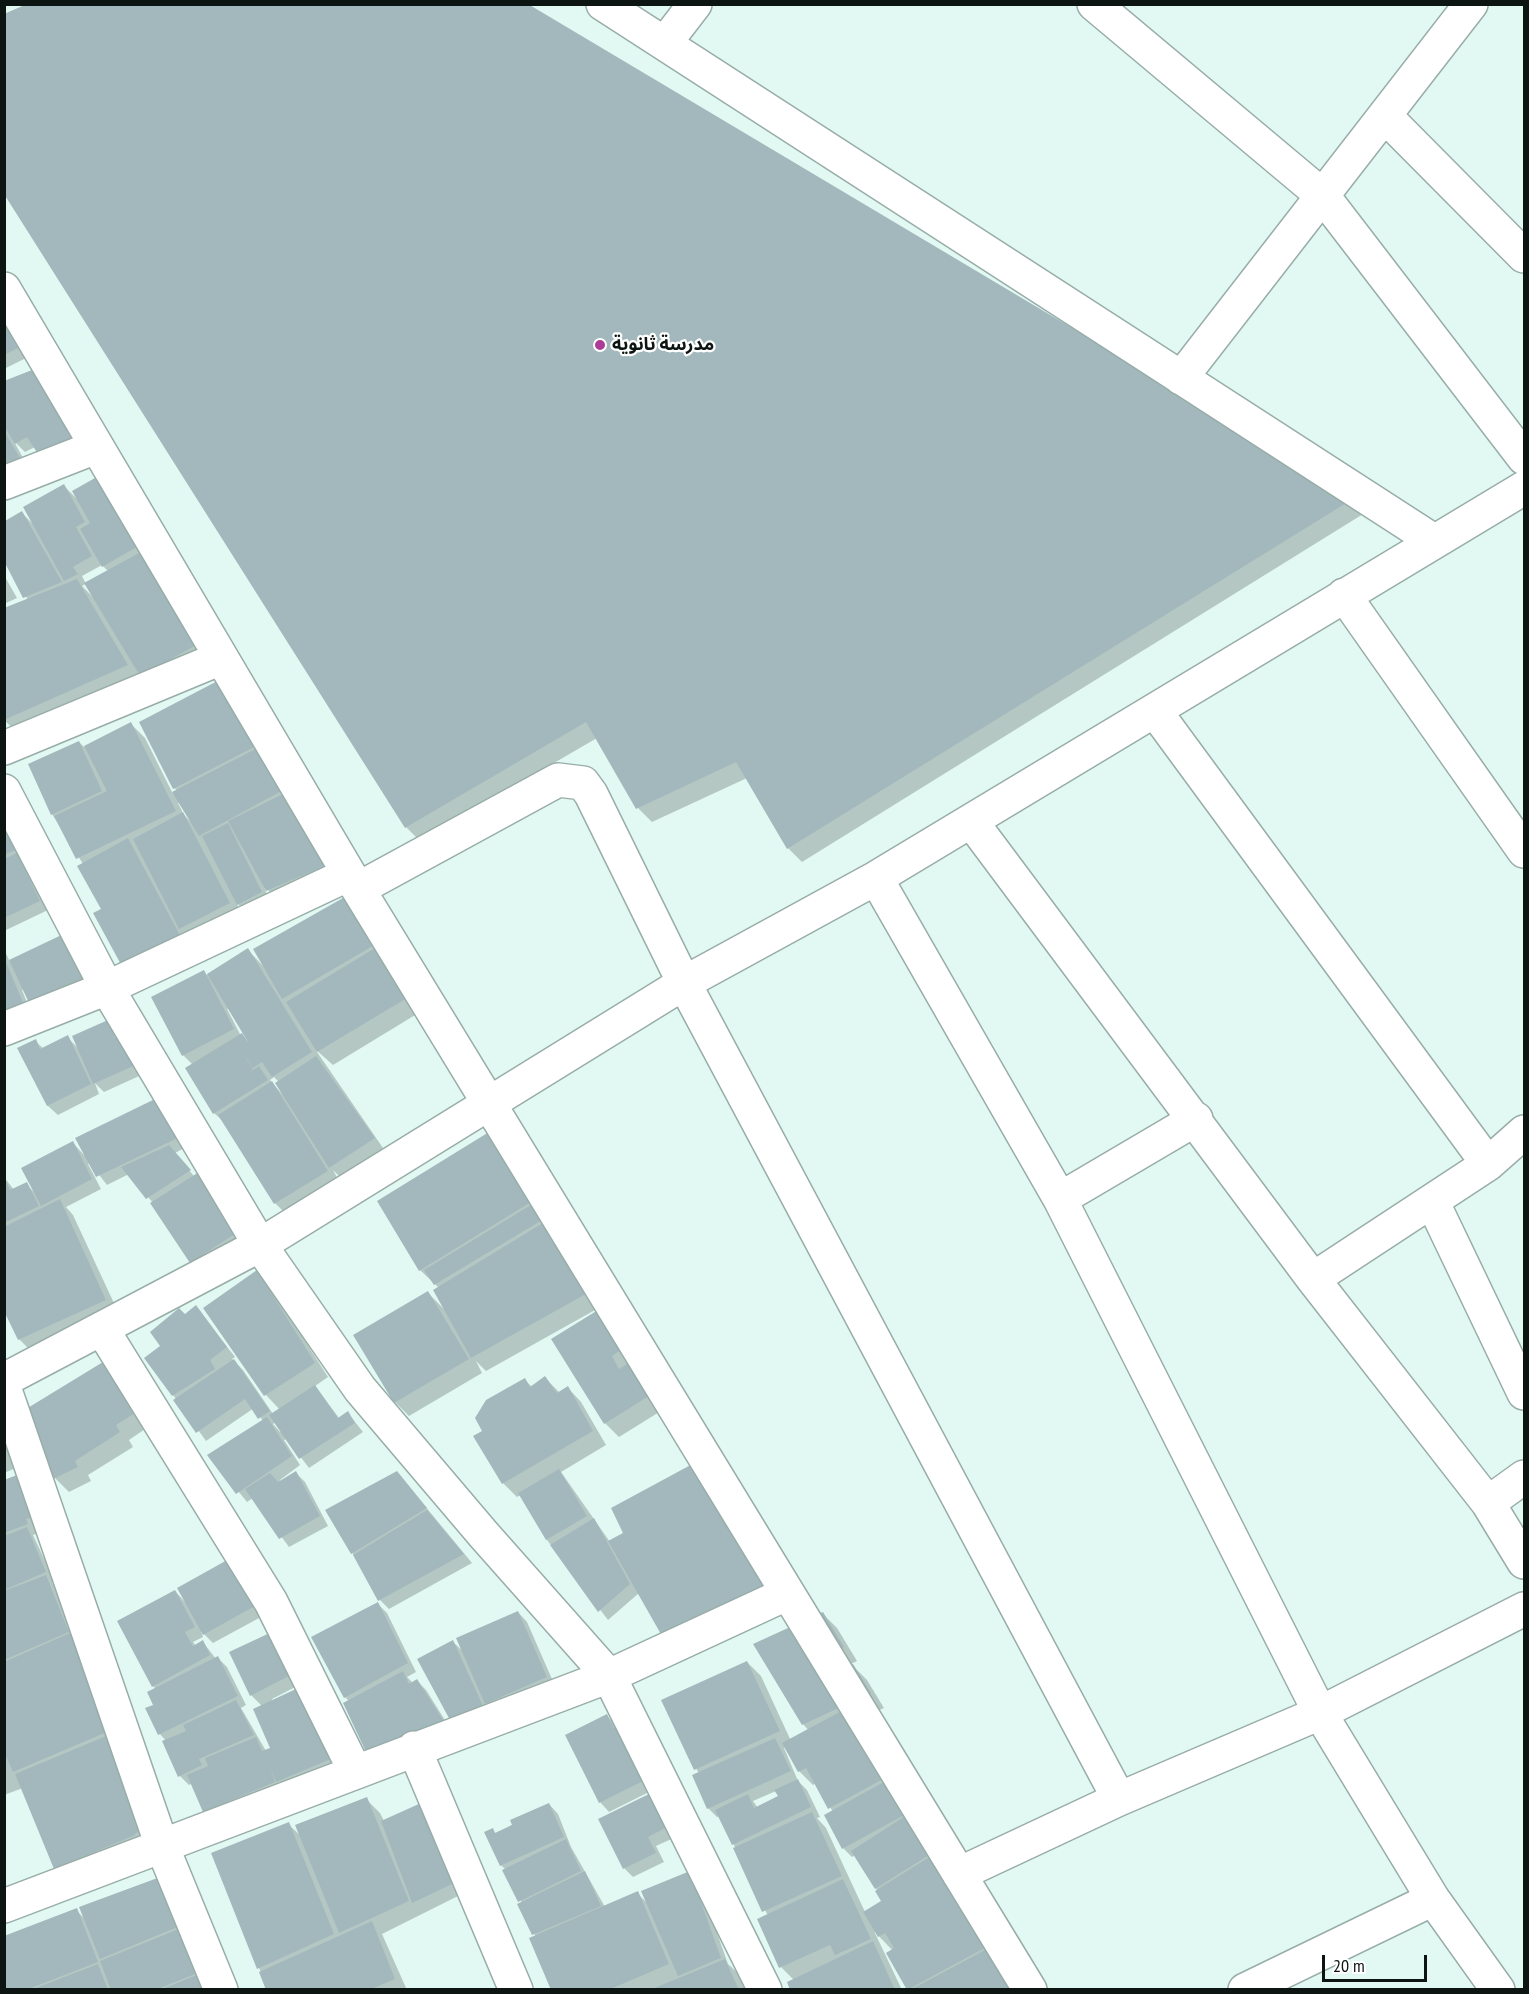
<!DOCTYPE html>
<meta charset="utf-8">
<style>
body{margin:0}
#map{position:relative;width:1529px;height:1994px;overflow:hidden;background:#e2f9f3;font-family:"PT Sans Narrow",sans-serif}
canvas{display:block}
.frame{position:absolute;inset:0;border:6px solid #0d1513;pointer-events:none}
.scale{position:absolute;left:1322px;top:1955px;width:105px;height:27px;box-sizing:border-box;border:3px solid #0d1513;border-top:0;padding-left:8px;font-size:18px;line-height:21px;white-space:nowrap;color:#0d1513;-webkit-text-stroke:4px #fff;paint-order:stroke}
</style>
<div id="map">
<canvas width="1529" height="1994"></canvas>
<div class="frame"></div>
<div class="scale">20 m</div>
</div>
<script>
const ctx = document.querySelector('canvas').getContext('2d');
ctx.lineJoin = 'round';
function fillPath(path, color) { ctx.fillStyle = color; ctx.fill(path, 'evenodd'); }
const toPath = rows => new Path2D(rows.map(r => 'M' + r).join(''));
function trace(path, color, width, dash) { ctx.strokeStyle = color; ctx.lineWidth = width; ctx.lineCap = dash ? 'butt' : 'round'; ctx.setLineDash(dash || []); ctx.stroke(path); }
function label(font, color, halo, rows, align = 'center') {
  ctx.font = font + ' "PT Sans Narrow","Noto Sans Arabic",sans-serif'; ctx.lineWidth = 4.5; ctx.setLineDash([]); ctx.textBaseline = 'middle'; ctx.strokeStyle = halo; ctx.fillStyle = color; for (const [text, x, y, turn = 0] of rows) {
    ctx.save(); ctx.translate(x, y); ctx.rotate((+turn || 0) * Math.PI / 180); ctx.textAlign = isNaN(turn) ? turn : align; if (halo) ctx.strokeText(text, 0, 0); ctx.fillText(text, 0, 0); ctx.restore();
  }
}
fillPath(toPath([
 [4,16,1368,511,802,862,788,848,747,778,652,822,638,808,597,738,420,841,406,827],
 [4,318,26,358,4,369],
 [31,372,41,381,85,451,35,447,25,452,13,440,31,472,4,482,4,382],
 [111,485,215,657,138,672,141,679,18,733,4,720,28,600,4,560,4,523,22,513,34,525,64,486,78,500],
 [102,565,108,571,86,584,82,576],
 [87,583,94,598,82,586],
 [4,575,17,598,4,604],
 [227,678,347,876,282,904,263,885,270,901,247,913,236,902,243,917,195,942,184,932,195,953,103,909,83,864,52,814,79,742,84,747,131,724,145,738,173,794,178,791,174,788],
 [180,802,191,822,184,815,178,803],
 [4,801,48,910,4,931],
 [349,896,425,1009,333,1065,315,1049,383,1148,340,1177,333,1170,341,1185,289,1217,275,1203,224,1122,214,1113,187,1069,193,1065,183,1055,203,972,207,975,248,950,264,967],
 [229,1008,249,1043,241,1036,227,1009],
 [274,1077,279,1082,282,1094,270,1080],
 [71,932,101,984,24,989,22,990,32,1015,4,1026,4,949,10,962],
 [107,1022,148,1072,104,1092,95,1083,99,1094,58,1115,48,1106,20,1048,35,1041,44,1049,67,1037,78,1048],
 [157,1099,190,1145,175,1153,247,1241,200,1271,191,1262,153,1203,129,1174,107,1185,90,1163,88,1164,101,1189,66,1207,73,1215,119,1314,33,1353,19,1339,4,1308,4,1177,14,1190,26,1184,34,1192,73,1143,84,1155],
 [488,1134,618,1282,677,1401,619,1437,605,1423,595,1310,486,1371,476,1361,482,1373,409,1416,395,1402,428,1293,444,1309,439,1288,420,1270],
 [256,1272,270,1286,328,1377,315,1386,339,1418,348,1413,363,1432,309,1468,287,1439,284,1440,300,1465,280,1480,281,1482,296,1473,305,1482,328,1526,289,1547,253,1498,247,1502,209,1455,263,1421,254,1408,206,1441,173,1395,162,1346,185,1316,196,1307,235,1357,232,1359,243,1370,273,1414,280,1410,266,1395,205,1308],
 [276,1422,282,1431,280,1432,273,1424],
 [103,1364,148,1427,129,1440,133,1447,88,1475,91,1481,69,1492,55,1478,28,1410],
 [545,1378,560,1393,568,1388,581,1402,606,1445,561,1472,610,1542,793,1610,685,1660,667,1642,639,1593,608,1620,547,1540,521,1495,517,1497,503,1483,484,1431,525,1380,532,1387],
 [4,1424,23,1465,4,1473],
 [4,1481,41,1527,34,1529,36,1534,33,1535,55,1582,52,1583,59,1591,163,1836,69,1882,55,1868,23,1788,4,1795],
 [406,1483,472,1563,389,1609,380,1600,327,1510],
 [238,1556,272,1611,213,1643,201,1631,203,1637,193,1642,196,1646,203,1642,216,1659,218,1658,227,1667,246,1705,241,1708,266,1751,272,1749,262,1706,252,1696,231,1653,305,1682,272,1699,273,1701,347,1765,214,1820,204,1811,193,1783,189,1785,180,1776,164,1742,166,1741,160,1734,147,1709,155,1706,156,1689,153,1686,175,1591,185,1602],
 [378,1604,387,1613,416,1672,407,1677,413,1683,417,1681,426,1690,453,1733,350,1702,345,1697],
 [518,1612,527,1622,555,1686,496,1712,485,1701,491,1715,451,1719,453,1642,464,1652],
 [823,1614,837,1628,857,1661,851,1664,867,1680,884,1708,870,1714,1026,1990,909,1990,888,1954,893,1951,874,1931,902,1990,792,1990,794,1980,781,1967,768,1916,720,1816,717,1817,708,1808,699,1774,663,1701,747,1662,761,1676,791,1741,809,1731,803,1724],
 [786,1747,799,1771,813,1785,816,1783,833,1812,843,1848,852,1857,855,1855,884,1901,865,1912,826,1828,817,1818,820,1817,807,1790,798,1781,784,1748],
 [776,1791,780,1797,758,1808,753,1801],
 [607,1716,616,1725,655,1789,609,1812,600,1802],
 [653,1794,678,1836,656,1846,664,1862,633,1877,624,1868],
 [366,1799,380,1813,384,1821,476,1887,382,1934,407,1990,268,1990,213,1854,288,1824,301,1836],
 [549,1804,558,1814,571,1847,605,1907,637,1893,647,1903,699,1882,728,1964,739,1974,746,1990,553,1990,536,1937,519,1905,522,1903,506,1870,501,1865,492,1830,496,1834],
 [171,1875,216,1990,4,1990,76,1910,86,1920]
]), '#0003');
fillPath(toPath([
 [27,4,528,4,1356,497,787,849,736,762,636,809,586,722,405,828,4,194,4,14],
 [4,323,18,348,4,355],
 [32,370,77,441,40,457,27,437,15,444,4,426,4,381],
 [4,431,23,463,4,470],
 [102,474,142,544,102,567,80,529,90,523,72,491],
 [64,484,85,522,76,527,92,556,73,567,78,574,64,581,23,507],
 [22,511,62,582,23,598,5,563,5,521],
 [150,547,202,642,140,676,84,583],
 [77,579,128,665,4,720,4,608],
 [227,676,262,743,173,789,139,722],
 [131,722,176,811,76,859,54,816,107,791,84,746],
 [79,741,102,791,51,815,28,764],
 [265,744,289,787,199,836,172,792],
 [291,790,334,862,266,891,228,821],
 [4,808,22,847,4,855],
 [183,812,230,903,179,929,133,839],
 [228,823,262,892,237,905,202,836],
 [128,838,182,939,124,970,93,913,101,909,77,866],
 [17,853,40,901,4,918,4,859],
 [350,894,378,943,282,999,253,949],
 [72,930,93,974,30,1005,9,960],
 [248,948,312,1052,272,1077,262,1062,253,1068,242,1052,253,1069,250,1072,259,1066,268,1080,213,1114,185,1068,242,1033,251,1047,207,974],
 [375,948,394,981,401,976,412,995,317,1052,286,1002],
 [5,960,24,1005,5,1013],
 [204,970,234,1029,182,1056,151,997],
 [108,1020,115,1038,127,1032,140,1063,93,1084,72,1036],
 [68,1035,91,1084,47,1106,17,1048,36,1039,40,1049],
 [316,1056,375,1138,329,1168,275,1083],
 [272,1081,328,1171,274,1204,218,1115],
 [157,1098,182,1136,96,1177,75,1138],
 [489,1132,536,1199,419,1271,377,1201],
 [73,1141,92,1179,41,1206,21,1168],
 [169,1145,191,1170,146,1199,121,1167],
 [199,1172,238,1232,190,1263,150,1203],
 [4,1177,10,1190,27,1182,39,1206,4,1223],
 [60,1199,106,1300,18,1340,4,1311,4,1227],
 [539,1200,549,1216,434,1285,424,1270],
 [551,1218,602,1285,471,1358,433,1290],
 [257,1270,315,1363,264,1396,203,1308],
 [428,1291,469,1359,394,1403,353,1335],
 [611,1302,636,1340,612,1356,619,1369,644,1353,665,1386,604,1424,551,1339],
 [196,1305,227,1347,210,1360,215,1369,172,1396,144,1358,160,1346,150,1332,179,1308,185,1314],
 [234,1359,270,1411,258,1419,245,1399,196,1433,173,1400],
 [103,1362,135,1413,116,1425,120,1432,75,1461,78,1467,53,1479,26,1409],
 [545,1376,557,1393,568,1386,593,1431,502,1484,473,1436,482,1431,475,1418,486,1400,525,1378,530,1387],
 [315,1385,338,1418,348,1411,355,1423,299,1459,269,1415],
 [267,1417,292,1456,236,1494,207,1455],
 [698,1461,776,1591,666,1643,608,1541,623,1533,611,1508],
 [559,1469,587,1516,546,1540,518,1493],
 [296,1471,320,1516,279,1539,245,1489,270,1473,278,1482],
 [397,1471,427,1508,351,1554,325,1510],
 [17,1475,33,1517,26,1519,28,1524,4,1533,4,1480],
 [427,1510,464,1554,378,1601,353,1555],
 [594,1518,630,1584,598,1612,550,1545],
 [27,1527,46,1572,4,1590,4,1536],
 [238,1554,264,1601,203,1635,177,1588],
 [46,1575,69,1632,4,1660,4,1591],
 [175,1590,195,1627,185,1632,193,1646,203,1640,210,1655,152,1687,117,1621],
 [378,1602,408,1663,344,1698,311,1637],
 [518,1611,547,1677,485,1704,456,1638],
 [823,1612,844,1647,819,1660,830,1677,853,1664,871,1693,802,1725,753,1644],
 [274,1631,297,1672,250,1696,229,1652],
 [70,1633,107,1732,13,1772,4,1752,4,1662],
 [453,1640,483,1706,450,1720,417,1659],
 [218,1656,238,1696,158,1735,145,1708,153,1705,147,1692],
 [747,1661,780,1731,694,1770,661,1700],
 [403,1671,409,1684,417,1679,445,1723,366,1752,343,1703],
 [296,1689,312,1721,320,1717,338,1756,276,1782,270,1767,275,1782,203,1812,187,1775,208,1766,205,1758,256,1737,262,1751,270,1748,253,1709],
 [236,1700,254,1735,199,1759,202,1765,178,1777,162,1741,186,1731,183,1725],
 [860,1701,898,1771,828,1809,806,1768,798,1772,782,1743],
 [607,1714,614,1728,620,1724,647,1779,599,1803,565,1735],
 [111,1734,150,1822,133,1836,54,1869,15,1774],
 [775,1738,791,1771,707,1809,692,1775],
 [902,1772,921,1806,842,1849,824,1815],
 [798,1779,811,1807,732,1845,715,1810,748,1794,754,1808,778,1796,774,1790],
 [653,1792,669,1826,648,1837,656,1853,623,1869,598,1819],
 [367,1797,409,1901,339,1933,295,1825],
 [430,1799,467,1877,412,1903,381,1821],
 [549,1803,564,1837,500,1866,484,1832,493,1828,495,1833,512,1825,510,1820],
 [916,1809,934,1852,875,1889,851,1851],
 [812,1812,842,1876,762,1912,733,1848],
 [289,1822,334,1934,257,1969,211,1853],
 [566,1839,581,1871,518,1902,502,1870],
 [934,1854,1005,1937,907,1990,886,1953,894,1948,885,1933,878,1937,863,1912,881,1901,875,1891],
 [585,1871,601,1906,532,1935,517,1904],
 [690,1871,721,1958,678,1976,641,1891],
 [171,1873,190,1922,100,1959,79,1907],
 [843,1879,871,1939,835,1955,830,1945,779,1968,757,1919],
 [638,1891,669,1964,608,1990,551,1990,529,1938],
 [77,1908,98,1962,26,1990,4,1990,4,1936],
 [203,1919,223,1963,155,1990,111,1990,100,1961],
 [372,1921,395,1979,369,1990,266,1990,259,1972],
 [873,1941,895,1990,790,1990,787,1982],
 [998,1943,1016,1990,910,1990],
 [725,1959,739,1990,652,1990,652,1989],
 [98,1964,108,1990,33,1990,33,1989],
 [204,1972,211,1990,160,1990]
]), '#a2b8bc');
const street = toPath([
 [603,4,1434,541],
 [1094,4,1323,196,1524,458],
 [665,43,695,4],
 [1385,116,1524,256],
 [4,289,349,874,1030,1990],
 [1181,378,1471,4],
 [4,483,96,447],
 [1344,595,1524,851],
 [1155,711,1488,1164],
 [4,748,221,658],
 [4,791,107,988,260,1245,360,1389,484,1535,609,1676,765,1990],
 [971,821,1313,1279,1488,1503,1524,1562],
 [876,878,1060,1199,1320,1713,1433,1899,1498,1990],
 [358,889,558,780,583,783,591,794,684,983,1119,1799],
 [4,1029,107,988,349,874],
 [1060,1199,1196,1119],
 [1432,1201,1524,1393],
 [1313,1279,1488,1164,1524,1132],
 [102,1329,271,1602,355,1771],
 [4,1380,260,1245,684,983,876,878,1524,488],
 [4,1387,162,1846,221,1990],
 [1488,1503,1524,1477],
 [414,1748,516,1990],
 [959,1874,1119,1799,1320,1713,1524,1609],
 [4,1906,609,1676,786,1594],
 [1245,1990,1433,1899]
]);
trace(street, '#98ada8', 36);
trace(street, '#fff', 33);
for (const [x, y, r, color] of [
 [600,345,6,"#ad3c98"]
]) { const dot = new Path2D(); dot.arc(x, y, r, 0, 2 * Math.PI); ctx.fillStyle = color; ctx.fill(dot); trace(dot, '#fff', 2); }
label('bold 18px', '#0d1513', '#fff', [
 ["مدرسة ثانوية",612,345]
], 'left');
</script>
